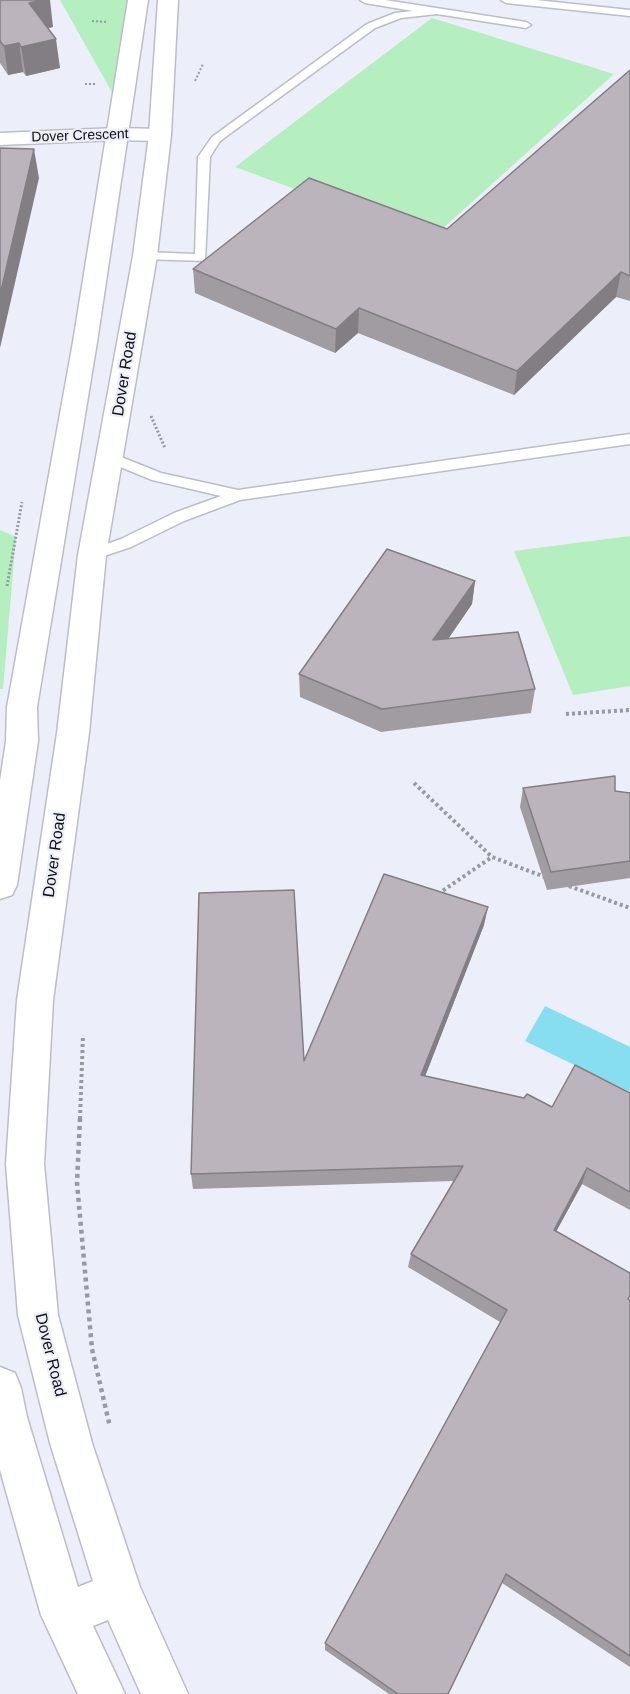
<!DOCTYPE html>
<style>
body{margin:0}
canvas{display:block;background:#eceff9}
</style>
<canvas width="630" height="1694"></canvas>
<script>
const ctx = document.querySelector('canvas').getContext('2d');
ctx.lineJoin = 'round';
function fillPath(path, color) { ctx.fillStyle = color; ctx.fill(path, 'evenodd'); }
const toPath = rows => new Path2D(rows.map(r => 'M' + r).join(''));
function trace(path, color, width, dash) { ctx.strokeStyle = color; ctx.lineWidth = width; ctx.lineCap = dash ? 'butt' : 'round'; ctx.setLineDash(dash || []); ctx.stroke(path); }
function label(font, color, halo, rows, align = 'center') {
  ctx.font = font + ' Helvetica,sans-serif'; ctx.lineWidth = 4.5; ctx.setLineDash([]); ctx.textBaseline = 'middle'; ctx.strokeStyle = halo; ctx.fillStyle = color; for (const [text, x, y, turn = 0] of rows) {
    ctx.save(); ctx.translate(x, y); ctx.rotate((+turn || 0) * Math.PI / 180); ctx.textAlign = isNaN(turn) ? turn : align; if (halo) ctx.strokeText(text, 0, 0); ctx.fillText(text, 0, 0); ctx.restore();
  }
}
fillPath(toPath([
 [60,0,132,0,113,94],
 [432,18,614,74,431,239,235,167],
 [0,530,16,537,3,689,0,689],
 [630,536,630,686,573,695,514,551]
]), '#b5eebf');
fillPath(toPath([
 [545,1006,630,1047,630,1092,525,1041]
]), '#86def0');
const lane = toPath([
 [360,0,385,0,526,22,531,25,526,28,437,14,401,18,375,28,220,141,210,157,205,261,141,259,139,256,145,252,195,254,198,157,212,137,367,24,395,13,413,11,365,3,360,0],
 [501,0,536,0,630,10,630,16,506,3,501,0],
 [630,434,630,444,240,500,184,521,131,547,92,560,87,559,84,555,87,551,121,539,174,513,221,496,152,480,106,461,104,458,111,453,161,473,238,490,630,434]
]);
const street = toPath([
 [117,128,160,129,168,130,171,135,168,140,160,141,117,140,0,145,0,133,117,128]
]);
const secondary = toPath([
 [128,0,148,0,97,342,37,707,38,741,17,885,12,895,0,899,0,781,6,741,7,707,73,342,128,0],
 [158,0,178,0,171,135,157,256,106,555,89,733,53,1000,44,1164,58,1315,92,1443,140,1587,188,1694,141,1694,108,1620,93,1626,125,1694,78,1694,41,1615,0,1470,0,1367,15,1373,21,1388,27,1417,78,1587,93,1581,50,1443,18,1315,6,1164,17,1000,57,733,78,555,133,256,149,135,158,0]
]);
trace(lane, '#bbbec7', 3);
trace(street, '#bbbec7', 3);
trace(secondary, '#bbbec7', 3);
trace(toPath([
 [92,21,107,22],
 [195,81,203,64],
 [85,84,95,84]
]), '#989aa1', 2, [2, 2]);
trace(toPath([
 [151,416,165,448],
 [7,586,22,502]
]), '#989aa1', 3, [2, 2]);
trace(toPath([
 [566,714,630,710],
 [414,783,492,857],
 [569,886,630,908],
 [438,894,492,857,545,877],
 [80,1119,83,1035]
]), '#989aa1', 4, [3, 3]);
trace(toPath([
 [80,1118,77,1183,92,1349,110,1427]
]), '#989aa1', 4.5, [4, 4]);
fillPath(lane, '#fff');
fillPath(street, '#fff');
fillPath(secondary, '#fff');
fillPath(toPath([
 [0,0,53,27,48,28,60,68,26,76,23,72,8,75,0,63],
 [630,70,630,301,616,297,514,395,358,333,335,353,195,293,193,269,447,229],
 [475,581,472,604,448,639,535,689,531,713,381,732,300,697,299,674],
 [523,788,615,791,630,793,630,878,547,890,520,807],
 [484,925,425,1076,552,1107,630,1093,630,1210,582,1184,556,1231,630,1300,630,1667,502,1583,448,1694,389,1694,325,1650,325,1643,500,1322,408,1267,411,1254,454,1181,193,1189,191,1174,304,1061]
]), '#a19ba2');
fillPath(toPath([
 [43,0,50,0,53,27,33,31,29,3],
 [56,39,60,68,26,76,21,47],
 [19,43,23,72,8,75,4,46],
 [34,149,39,178,0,348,0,295],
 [621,272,616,297,514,395,517,371],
 [359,308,358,333,335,353,336,329],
 [475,581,472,604,431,664,433,640],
 [488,907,484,925,419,1092,421,1075],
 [587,1168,582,1184,549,1245,554,1230]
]), '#837e84');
const building = toPath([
 [0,0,43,0,29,3,56,39,21,47,19,43,4,46,0,41,0,0],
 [630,70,630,276,621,272,517,371,359,308,336,329,193,269,309,178,447,229,630,70],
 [0,148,34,149,0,295,0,148],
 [387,549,475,581,433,640,518,632,535,689,382,709,299,674,387,549],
 [615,776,615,791,630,793,630,861,551,872,523,788,615,776],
 [384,874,488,907,421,1075,524,1098,527,1094,552,1107,575,1065,630,1093,630,1192,587,1168,554,1230,630,1273,630,1295,628,1299,630,1300,630,1656,506,1574,448,1694,398,1694,325,1643,507,1310,411,1254,463,1166,191,1174,199,893,294,890,304,1061,384,874]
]);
fillPath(building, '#bbb4bc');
trace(building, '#837e84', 1.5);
label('14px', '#0f1013', '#eceff9', [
 ["Dover Crescent",80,136,-2]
]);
label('16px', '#0f1013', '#eceff9', [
 ["Dover Road",125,374,-81],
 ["Dover Road",55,855,-82],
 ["Dover Road",50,1355,76]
]);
</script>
